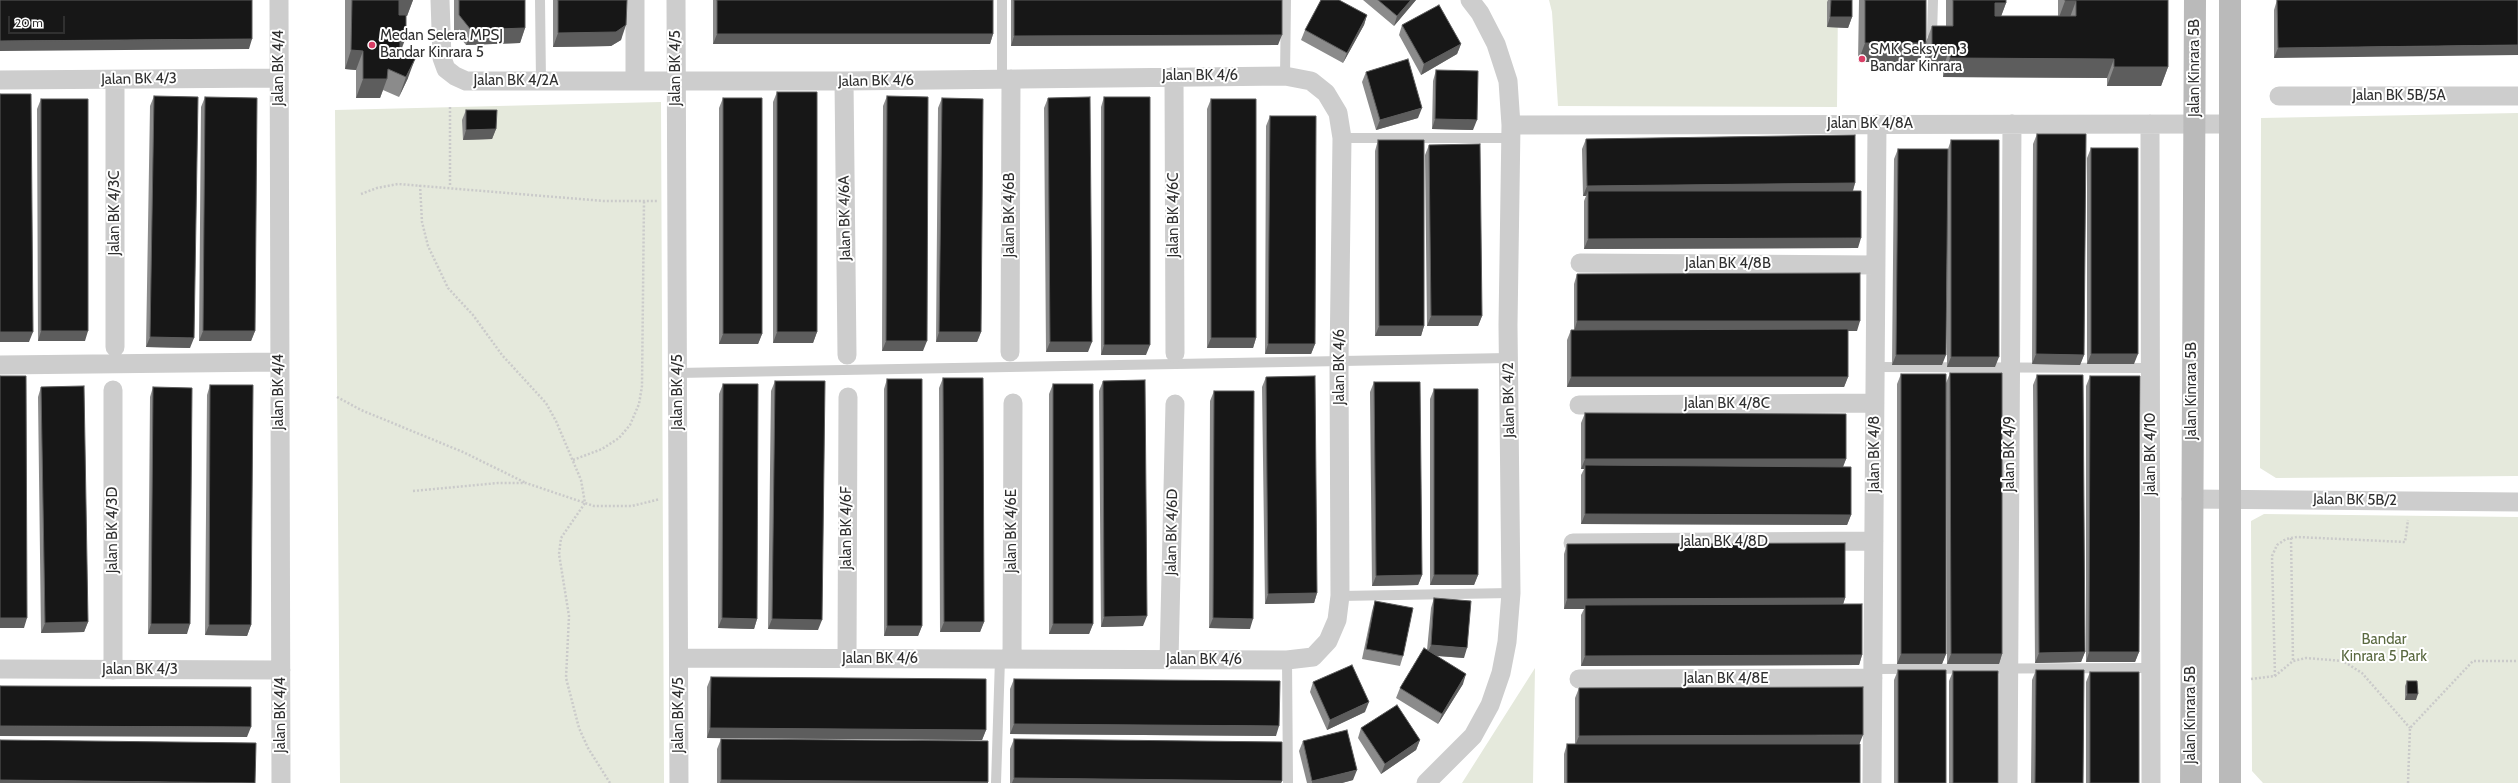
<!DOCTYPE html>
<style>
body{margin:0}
#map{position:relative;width:2518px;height:783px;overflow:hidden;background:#fff;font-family:Cabin,sans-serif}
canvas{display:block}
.scale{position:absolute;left:8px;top:16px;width:57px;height:18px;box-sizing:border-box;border:2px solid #303030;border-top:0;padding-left:5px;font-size:12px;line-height:14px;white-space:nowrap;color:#303030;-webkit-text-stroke:3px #fff;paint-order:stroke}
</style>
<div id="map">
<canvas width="2518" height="783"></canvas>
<div class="scale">20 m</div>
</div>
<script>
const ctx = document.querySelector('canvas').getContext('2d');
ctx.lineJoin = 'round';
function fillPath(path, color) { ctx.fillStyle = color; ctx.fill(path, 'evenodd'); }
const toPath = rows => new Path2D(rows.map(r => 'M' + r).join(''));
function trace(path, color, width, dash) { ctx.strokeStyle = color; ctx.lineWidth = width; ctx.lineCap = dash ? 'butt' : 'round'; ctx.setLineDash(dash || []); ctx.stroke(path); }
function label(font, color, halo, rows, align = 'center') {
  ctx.font = font + ' Cabin,sans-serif'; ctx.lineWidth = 4; ctx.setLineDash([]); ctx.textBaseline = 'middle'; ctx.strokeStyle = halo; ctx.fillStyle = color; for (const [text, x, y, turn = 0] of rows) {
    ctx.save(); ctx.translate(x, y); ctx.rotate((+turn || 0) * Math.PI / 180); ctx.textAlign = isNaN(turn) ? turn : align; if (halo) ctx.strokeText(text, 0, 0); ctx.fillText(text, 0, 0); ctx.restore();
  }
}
fillPath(toPath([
 [1549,0,1838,0,1837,107,1558,106,1552,12],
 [661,102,664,783,340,783,335,110],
 [2518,113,2518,476,2276,478,2260,468,2261,118],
 [2264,514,2518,517,2518,783,2263,783,2252,771,2251,521],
 [1535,668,1533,783,1462,783]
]), '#e5e9dc');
trace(toPath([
 [450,107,450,187],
 [420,185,422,222,428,246,448,288,473,315,502,355,546,403,556,421,581,480,585,503,561,538,559,554,569,616,566,678,579,728,588,748,610,783],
 [361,194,377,188,398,184,604,201,658,201],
 [337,397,361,410,463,452,526,483],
 [573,460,602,449,619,438,630,425,639,404,642,386,644,201],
 [413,491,498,483,526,483,594,506,632,506,660,499],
 [2291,538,2293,661],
 [2275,676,2272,556,2277,545,2286,539,2297,537,2405,542,2408,520],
 [2251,679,2275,676,2293,661,2306,658,2343,661,2362,673,2410,728],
 [2408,783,2410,728,2473,661,2518,661]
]), '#cacaca', 2.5, [2, 2]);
trace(toPath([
 [540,0,541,81],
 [1002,0,1002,79],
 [1932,35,1933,0],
 [1285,76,1286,0],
 [1342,138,1511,138],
 [1875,367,2150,368],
 [677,373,1508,358],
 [1340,596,1511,593],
 [1287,660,1288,783],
 [1873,669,2151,668],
 [996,783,1000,659]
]), '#cdcdcd', 10);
trace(toPath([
 [279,0,281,783],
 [440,0,442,58,446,69,455,76,466,81,844,81,1285,76,1311,81,1326,93,1338,113,1342,138,1339,362,1340,596,1337,620,1328,641,1313,657,1287,660,680,658],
 [635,0,635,81],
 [676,0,679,783],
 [1174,76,1175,353],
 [0,80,279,78],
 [115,80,115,347],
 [844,81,847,355],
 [2279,96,2518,96],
 [2150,124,2151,783],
 [1511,125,2229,124],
 [1580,263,1876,265],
 [1010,352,1011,79],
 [0,365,279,362],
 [113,390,113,670],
 [1579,405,1875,403],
 [2191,499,2518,502],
 [1573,543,1874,541],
 [847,659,848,397],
 [1012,659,1013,403],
 [1169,660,1175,404],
 [0,669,281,670],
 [1579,679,1873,678],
 [1426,783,1473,736,1490,705,1501,673,1507,642,1511,593,1508,325,1511,125,1508,81,1496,44,1480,13,1470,0],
 [1872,783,1877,124],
 [2008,783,2012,124]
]), '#cdcdcd', 19);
trace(toPath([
 [2230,0,2230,783],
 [2191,783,2195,0]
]), '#bababa', 22);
fillPath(toPath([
 [345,0,413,0,407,16,406,16,401,51,408,78,399,97,383,90,380,98,356,98,356,70,345,69],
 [454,0,525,0,525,28,520,43,466,45,454,30],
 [553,0,627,0,621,40,611,46,553,47],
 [713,0,993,0,993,34,990,44,713,44],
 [1011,0,1282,0,1278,45,1011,46],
 [1363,0,1416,0,1394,26],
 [1828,0,1852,0,1852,17,1848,28,1827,27,1827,2],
 [1859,0,1926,0,1926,42,1932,26,1946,26,1946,0,2006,0,2006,3,2001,16,2058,16,2058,0,2168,0,2168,67,2161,86,2107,86,2107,78,1943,77,1943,68,1925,67,1925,46,1919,62,1858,62],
 [2277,0,2518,0,2274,58,2274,10],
 [1367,15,1364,25,1343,63,1301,40,1305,30],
 [1402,25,1461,44,1457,54,1421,75,1399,35],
 [1436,70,1473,130,1432,129,1433,81],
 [1366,72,1418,118,1376,130,1362,82],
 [777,92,817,332,813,343,773,343,773,102],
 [154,96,190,348,146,347,150,106],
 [887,96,923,351,882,351,883,106],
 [205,97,255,331,251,341,199,341,201,107],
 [1104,97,1146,355,1101,355,1101,107],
 [723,98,762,334,758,344,719,344,719,108],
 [942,98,981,332,977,342,936,342,938,108],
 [1048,98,1088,352,1046,352,1044,108],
 [41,99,85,341,38,341,37,109],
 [1211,99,1256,338,1253,348,1207,348,1207,109],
 [466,110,496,129,492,139,463,140,462,120],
 [1270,116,1315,344,1311,354,1265,354,1266,126],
 [2037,134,2084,355,2080,365,2032,364,2033,144],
 [1586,139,1855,183,1853,191,1858,248,1584,249,1584,201,1586,196,1583,196,1582,149],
 [1378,140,1424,326,1421,336,1375,336,1375,151],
 [1951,140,1995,367,1947,367,1947,208,1942,365,1892,365,1894,159,1898,149,1948,149],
 [1429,145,1482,316,1478,326,1427,326,1425,155],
 [2091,148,2134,364,2087,364,2087,158],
 [1577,274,1857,331,1848,331,1848,377,1844,387,1567,387,1567,340,1571,330,1574,330,1574,284],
 [1950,373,2002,654,1999,664,1947,664,1946,383],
 [1901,374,1946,654,1942,664,1897,664,1897,384],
 [2037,375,2085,652,2081,662,2035,663,2033,385],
 [2090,376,2139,652,2135,662,2086,662,2086,386],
 [1266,377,1317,593,1314,603,1265,604,1262,387],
 [943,378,984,622,980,632,940,632,939,388],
 [887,379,922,626,918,636,884,636,884,389],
 [775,381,818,630,768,629,771,391],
 [1103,381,1143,626,1101,627,1099,391],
 [1374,382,1422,575,1418,585,1372,586,1370,392],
 [723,384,757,619,754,629,718,628,719,394],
 [1053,384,1093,624,1089,634,1049,634,1049,394],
 [210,385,251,625,247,636,205,635,207,395],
 [41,387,88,622,84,632,41,633,38,397],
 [153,387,187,634,148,634,150,397],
 [1434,389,1478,575,1474,585,1430,585,1430,399],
 [1214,391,1250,629,1209,628,1210,401],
 [1585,413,1846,459,1843,467,1851,515,1847,525,1581,524,1581,475,1584,469,1581,469,1581,423],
 [1567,544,1845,598,1843,604,1862,655,1859,665,1581,666,1581,615,1584,609,1564,609,1564,554],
 [1434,598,1464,658,1437,656,1463,684,1438,724,1396,698,1400,688,1427,650,1431,608],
 [1375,601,1403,656,1400,666,1362,659,1372,611],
 [1898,670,1946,783,1894,783,1894,680],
 [2036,670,2083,783,2031,783,2032,680],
 [1953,671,1998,783,1949,783,1949,681],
 [2090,672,2139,783,2086,783,2086,682],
 [711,677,986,730,982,740,707,738,707,687],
 [1014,679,1276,736,1010,734,1010,689],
 [2407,681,2416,700,2405,700,2405,686],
 [1313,682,1365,712,1327,730,1310,692],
 [1579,688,1860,744,1860,783,1564,783,1564,754,1567,744,1575,744,1575,698],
 [1361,728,1420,740,1416,750,1381,774,1358,738],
 [721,739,988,783,717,783,717,749],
 [1014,739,1282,781,1281,783,1010,783,1010,749],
 [1303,741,1353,780,1342,783,1307,783,1299,751]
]), '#8b8b8b');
fillPath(toPath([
 [398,0,413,0,407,16,393,15],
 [1411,0,1416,0,1394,26,1397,16],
 [2065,1,2076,1,2069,20,2058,20],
 [1995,3,2006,3,1999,22,1988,22],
 [1367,15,1364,25,1343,63,1347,53],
 [1830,17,1852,17,1848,28,1827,27],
 [626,25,621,40,611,46,553,47,558,33],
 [525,28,520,43,466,45,471,30],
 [717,34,993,34,990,44,713,44],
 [1282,35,1278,45,1011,46,1014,36],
 [400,37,406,37,399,56],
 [252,39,249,49,0,51,0,41],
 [1865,43,1926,43,1919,62,1858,62],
 [1461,44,1457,54,1421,75,1424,64],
 [2518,45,2518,55,2274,58,2278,48],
 [1932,48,1950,48,1943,68,1925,67],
 [351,50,363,51,356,70,345,69],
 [1950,58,2114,59,2107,78,1943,77],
 [415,59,408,78,399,97,406,77],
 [2114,67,2168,67,2161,86,2107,86],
 [363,79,387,79,380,98,356,98],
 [1422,108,1418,118,1376,130,1380,120],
 [1435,119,1477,120,1473,130,1432,129],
 [496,129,492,139,463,140,466,130],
 [1855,183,1852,193,1588,191,1586,196,1583,196,1587,186],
 [1861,238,1858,248,1584,249,1588,239],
 [1431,316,1482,316,1478,326,1427,326],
 [1577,321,1860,321,1857,331,1574,332],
 [1379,326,1424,326,1421,336,1375,336],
 [41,331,88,331,85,341,38,341],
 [203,331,255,331,251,341,199,341],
 [0,332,33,332,29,342,0,342],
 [777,332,817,332,813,343,773,343],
 [939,332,981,332,977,342,936,342],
 [723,334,762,334,758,344,719,344],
 [150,337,194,338,190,348,146,347],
 [1211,338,1256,338,1253,348,1207,348],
 [886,341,927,341,923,351,882,351],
 [1050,342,1092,342,1088,352,1046,352],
 [1268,344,1315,344,1311,354,1265,354],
 [1104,345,1150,345,1146,355,1101,355],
 [2036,354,2084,355,2080,365,2032,364],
 [2091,354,2138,354,2134,364,2087,364],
 [1896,355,1946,355,1942,365,1892,365],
 [1951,357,1999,357,1995,367,1947,367],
 [1571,377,1848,377,1844,387,1567,387],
 [1585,459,1846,459,1842,469,1585,465,1584,469,1581,469],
 [1585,514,1851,515,1847,525,1581,524],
 [1422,575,1418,585,1372,586,1376,576],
 [1434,575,1478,575,1474,585,1430,585],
 [1317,593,1314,603,1265,604,1268,594],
 [1845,598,1842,608,1585,605,1584,609,1564,609,1567,599],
 [1147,616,1143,626,1101,627,1104,617],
 [0,618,27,618,24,628,0,628],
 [722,618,757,619,754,629,718,628],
 [1213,618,1253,619,1250,629,1209,628],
 [772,619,822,620,818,630,768,629],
 [88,622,84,632,41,633,45,623],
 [944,622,984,622,980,632,940,632],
 [151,624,190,624,187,634,148,634],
 [1053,624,1093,624,1089,634,1049,634],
 [209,625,251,625,247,636,205,635],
 [887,626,922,626,918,636,884,636],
 [1431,645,1467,648,1464,658,1427,655],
 [2085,652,2081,662,2035,663,2039,653],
 [2089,652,2139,652,2135,662,2086,662],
 [1901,654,1946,654,1942,664,1897,664],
 [1951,654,2002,654,1999,664,1947,664],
 [1862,655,1859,665,1581,666,1585,656],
 [1466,674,1463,684,1438,724,1442,714],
 [2407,694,2418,694,2416,700,2405,700],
 [1369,702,1365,712,1327,730,1330,720],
 [1014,724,1279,726,1276,736,1010,734],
 [0,726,251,727,247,737,0,736],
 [710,728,986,730,982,740,707,738],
 [1863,735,1859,745,1575,746,1579,736],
 [1420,740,1416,750,1381,774,1385,764],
 [1357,770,1353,780,1342,783,1312,783,1312,781],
 [1014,778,1282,781,1281,783,1012,783],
 [0,780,255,783,0,783],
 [721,780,988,782,988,783,720,783]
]), '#5d5d5d');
const building = toPath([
 [0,0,252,0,252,39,0,41,0,0],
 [352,0,399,0,399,15,406,15,406,37,400,37,400,51,415,59,406,77,388,69,387,79,363,79,363,51,351,50,352,0],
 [459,0,525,0,525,28,471,30,459,15,459,0],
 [558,0,627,0,626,25,616,32,558,33,558,0],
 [717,0,993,0,993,34,717,34,717,0],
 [1014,0,1282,0,1282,35,1014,36,1014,0],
 [1321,0,1339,0,1367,15,1347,53,1305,30,1321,0],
 [1378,0,1411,0,1397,16,1378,0],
 [1831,0,1852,0,1852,17,1830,17,1831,0],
 [1865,0,1926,0,1926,43,1865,43,1865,0],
 [1953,0,2006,0,2006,3,1995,3,1995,16,2076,16,2076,1,2065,1,2065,0,2168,0,2168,67,2114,67,2114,59,1950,58,1950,48,1932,48,1932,26,1953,26,1953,0],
 [2277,0,2518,0,2518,45,2278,48,2277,0],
 [1439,5,1461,44,1424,64,1402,25,1439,5],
 [1408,59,1422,108,1380,120,1366,72,1408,59],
 [1436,70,1478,71,1477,120,1435,119,1436,70],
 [777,92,817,92,817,332,777,332,777,92],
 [0,94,31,94,33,332,0,332,0,94],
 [154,96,198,97,194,338,150,337,154,96],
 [887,96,928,97,927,341,886,341,887,96],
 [205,97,257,98,255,331,203,331,205,97],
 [1090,97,1092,342,1050,342,1048,98,1090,97],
 [1104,97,1150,97,1150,345,1104,345,1104,97],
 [723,98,762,98,762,334,723,334,723,98],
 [942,98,983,99,981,332,939,332,942,98],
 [41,99,88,99,88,331,41,331,41,99],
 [1211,99,1256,99,1256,338,1211,338,1211,99],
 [466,110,497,110,496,129,466,130,466,110],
 [1270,116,1316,116,1315,344,1268,344,1270,116],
 [2037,134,2086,134,2084,355,2036,354,2037,134],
 [1855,135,1855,183,1587,186,1586,139,1855,135],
 [1378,140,1424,140,1424,326,1379,326,1378,140],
 [1951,140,1999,140,1999,357,1951,357,1951,140],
 [1480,144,1482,316,1431,316,1429,145,1480,144],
 [2091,148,2138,148,2138,354,2091,354,2091,148],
 [1898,149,1948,149,1946,355,1896,355,1898,149],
 [1588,191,1861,191,1861,238,1588,239,1588,191],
 [1860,273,1860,321,1577,321,1577,274,1860,273],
 [1848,329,1848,377,1571,377,1571,330,1848,329],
 [1950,373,2002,373,2002,654,1951,654,1950,373],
 [1901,374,1946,374,1946,654,1901,654,1901,374],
 [2037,375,2083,375,2085,652,2039,653,2037,375],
 [0,376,26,376,27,618,0,618,0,376],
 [1315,376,1317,593,1268,594,1266,377,1315,376],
 [2090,376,2140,376,2139,652,2089,652,2090,376],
 [943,378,983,378,984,622,944,622,943,378],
 [887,379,922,379,922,626,887,626,887,379],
 [1145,380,1147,616,1104,617,1103,381,1145,380],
 [775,381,825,381,822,620,772,619,775,381],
 [1374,382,1420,382,1422,575,1376,576,1374,382],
 [723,384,758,384,757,619,722,618,723,384],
 [1053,384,1093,384,1093,624,1053,624,1053,384],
 [210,385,253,385,251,625,209,625,210,385],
 [84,386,88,622,45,623,41,387,84,386],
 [153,387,192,388,190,624,151,624,153,387],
 [1434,389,1478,389,1478,575,1434,575,1434,389],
 [1214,391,1254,391,1253,619,1213,618,1214,391],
 [1585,413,1846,414,1846,459,1585,459,1585,413],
 [1585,465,1851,467,1851,515,1585,514,1585,465],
 [1845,543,1845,598,1567,599,1567,544,1845,543],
 [1434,598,1471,601,1467,648,1431,645,1434,598],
 [1375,601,1413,608,1403,656,1366,649,1375,601],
 [1862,604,1862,655,1585,656,1585,605,1862,604],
 [1424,648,1466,674,1442,714,1400,688,1424,648],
 [1352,665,1369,702,1330,720,1313,682,1352,665],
 [1898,670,1946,670,1946,783,1898,783,1898,670],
 [2036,670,2084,670,2083,783,2035,783,2036,670],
 [1953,671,1998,671,1998,783,1953,783,1953,671],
 [2090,672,2139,672,2139,783,2090,783,2090,672],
 [711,677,986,679,986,730,710,728,711,677],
 [1014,679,1280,681,1279,726,1014,724,1014,679],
 [2407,681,2417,681,2418,694,2407,694,2407,681],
 [0,686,251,687,251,727,0,726,0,686],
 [1863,687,1863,735,1579,736,1579,688,1863,687],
 [1397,705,1420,740,1385,764,1361,728,1397,705],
 [1347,730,1357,770,1312,781,1303,741,1347,730],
 [721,739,988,741,988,782,721,780,721,739],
 [1014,739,1282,742,1282,781,1014,778,1014,739],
 [0,740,256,743,255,783,0,780,0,740],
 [1567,744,1860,744,1860,783,1567,783,1567,744]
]);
fillPath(building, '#171717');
trace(building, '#5d5d5d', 1);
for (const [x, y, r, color] of [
 [372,45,4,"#d93f66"],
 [1862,59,4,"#d93f66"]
]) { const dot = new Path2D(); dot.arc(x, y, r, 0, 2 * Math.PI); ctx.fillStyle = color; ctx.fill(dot); trace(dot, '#fff', 1.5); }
label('15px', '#303030', '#fff', [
 ["Medan Selera MPSJ",380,36],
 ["Bandar Kinrara 5",380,53],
 ["SMK Seksyen 3",1870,50],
 ["Bandar Kinrara",1870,67]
], 'left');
label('15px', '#303030', '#fff', [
 ["Jalan BK 4/4",279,68,-90],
 ["Jalan BK 4/5",676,68,-90],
 ["Jalan Kinrara 5B",2195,68,-90],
 ["Jalan BK 4/6",1200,76],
 ["Jalan BK 4/3",139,79,-1],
 ["Jalan BK 4/2A",516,81],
 ["Jalan BK 4/6",876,81,-1],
 ["Jalan BK 5B/5A",2399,96],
 ["Jalan BK 4/8A",1870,124],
 ["Jalan BK 4/3C",115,213,-90],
 ["Jalan BK 4/6B",1010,215,-90],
 ["Jalan BK 4/6C",1174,215,-90],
 ["Jalan BK 4/6A",845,218,-91],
 ["Jalan BK 4/8B",1728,264],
 ["Jalan BK 4/6",1340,367,-90],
 ["Jalan Kinrara 5B",2192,391,-90],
 ["Jalan BK 4/4",279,392,-90],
 ["Jalan BK 4/5",678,392,-90],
 ["Jalan BK 4/2",1509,400,-91],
 ["Jalan BK 4/8C",1727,404],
 ["Jalan BK 4/8",1875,454,-90],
 ["Jalan BK 4/9",2010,454,-90],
 ["Jalan BK 4/10",2151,454,-90],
 ["Jalan BK 5B/2",2355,500,1],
 ["Jalan BK 4/6F",847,528,-90],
 ["Jalan BK 4/3D",113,530,-90],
 ["Jalan BK 4/6E",1012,531,-90],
 ["Jalan BK 4/6D",1172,532,-89],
 ["Jalan BK 4/8D",1724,542],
 ["Jalan BK 4/6",880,659],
 ["Jalan BK 4/6",1204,660],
 ["Jalan BK 4/3",140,670],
 ["Jalan BK 4/8E",1726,679],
 ["Jalan BK 4/4",281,715,-90],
 ["Jalan BK 4/5",679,715,-90],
 ["Jalan Kinrara 5B",2191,715,-90]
]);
label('15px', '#5a6940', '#fff', [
 ["Bandar",2384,640],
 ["Kinrara 5 Park",2384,657]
]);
</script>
